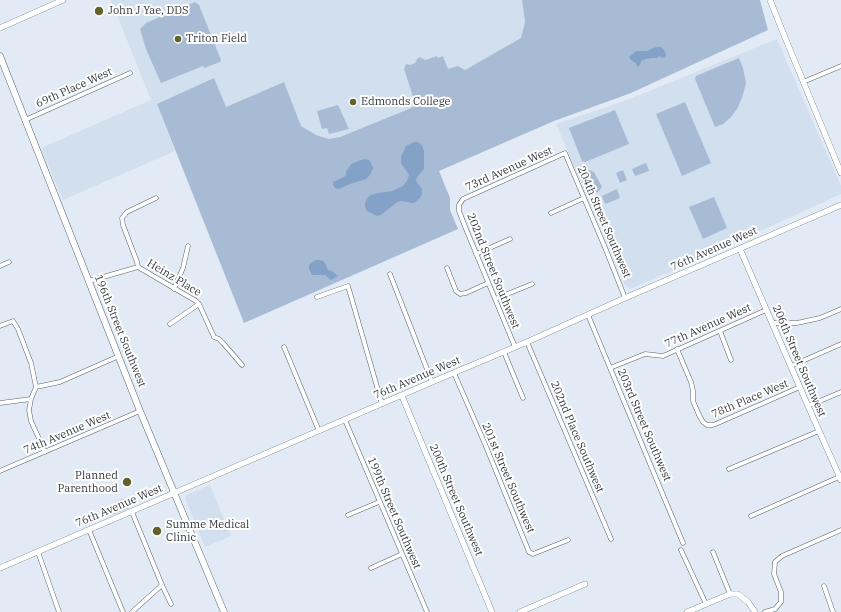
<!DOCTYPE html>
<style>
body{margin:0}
canvas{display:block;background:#e2ebf5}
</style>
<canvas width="841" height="612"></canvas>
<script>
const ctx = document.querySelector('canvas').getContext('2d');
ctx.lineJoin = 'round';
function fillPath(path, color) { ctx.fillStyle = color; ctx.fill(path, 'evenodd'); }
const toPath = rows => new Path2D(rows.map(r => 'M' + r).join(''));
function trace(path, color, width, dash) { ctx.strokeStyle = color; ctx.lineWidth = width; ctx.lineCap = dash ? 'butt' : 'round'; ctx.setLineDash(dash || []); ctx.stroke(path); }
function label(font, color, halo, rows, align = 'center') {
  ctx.font = font + ' "IBM Plex Serif",serif'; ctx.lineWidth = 4; ctx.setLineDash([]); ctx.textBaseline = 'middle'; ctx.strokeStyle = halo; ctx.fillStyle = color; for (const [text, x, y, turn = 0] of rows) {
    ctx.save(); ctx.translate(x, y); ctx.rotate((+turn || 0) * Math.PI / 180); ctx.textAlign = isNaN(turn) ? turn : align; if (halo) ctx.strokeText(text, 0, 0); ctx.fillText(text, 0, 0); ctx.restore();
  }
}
fillPath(toPath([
 [111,0,522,0,525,22,521,38,465,70,448,70,437,56,425,60,417,59,415,63,410,65,406,64,404,69,416,106,340,137,329,139,316,135,301,126,284,82,226,107,157,104,175,151,63,200,41,148,151,100],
 [777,39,841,186,841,194,702,258,630,289,624,283,556,124,627,100],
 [210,485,231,536,205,547,185,498,187,495]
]), '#d1dfee');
fillPath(toPath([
 [522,0,760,0,768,30,631,93,554,121,439,171,450,198,450,210,458,229,244,323,157,104,214,78,226,107,284,82,301,126,316,135,329,139,340,137,416,106,404,69,406,64,410,65,415,63,417,59,420,57,425,60,437,56,438,58,443,56,448,69,458,66,465,70,521,38,525,22],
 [195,2,199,5,221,60,220,62,204,68,203,66,161,83,146,49,140,29,146,23],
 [739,58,743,68,746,83,742,98,737,109,730,118,723,124,715,127,695,79,696,76],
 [685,102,711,163,682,176,656,114],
 [338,105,349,129,329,134,327,128,322,129,317,111],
 [615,110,629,144,585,162,582,161,569,128],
 [646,163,649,171,635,176,632,169],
 [589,170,594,172,602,187,599,191,595,193,591,189,584,173],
 [623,170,627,180,620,183,616,173],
 [617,189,620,198,605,204,602,196],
 [714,197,727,228,703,239,689,207],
 [122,499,126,499,129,508,107,517,108,511,113,504]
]), '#a7bbd4');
fillPath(toPath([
 [656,47,661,47,664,50,666,55,664,58,659,56,657,58,652,58,646,59,641,61,640,65,637,67,636,63,632,61,629,57,636,51,647,51],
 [414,142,418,142,422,145,424,151,424,169,417,177,416,181,422,189,422,194,420,198,414,203,411,203,408,202,401,201,397,202,381,215,377,216,367,211,365,207,365,203,367,198,371,195,378,193,392,191,403,186,407,181,409,175,401,163,401,157,406,146],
 [365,159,369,160,371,163,373,168,370,175,366,179,350,184,341,188,338,189,335,188,333,185,333,182,344,177,346,175,346,172,351,164,361,160],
 [316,260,320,260,323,261,325,263,328,270,332,271,338,276,331,280,325,275,312,275,309,269,309,266,310,264]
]), '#84a2c7');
const street = toPath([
 [803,82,841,66],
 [25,120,130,73],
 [551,213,584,198],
 [476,254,510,239],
 [0,266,9,262],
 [138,267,137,262,123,225,122,218,127,212,156,198],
 [447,268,456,291,460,294,466,293,488,283],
 [390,274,432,382],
 [89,281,138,267,196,301,199,304,214,337,219,339,223,343,242,365],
 [174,289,183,268,188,246],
 [317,297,348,286,382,404],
 [495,299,532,284],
 [588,315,683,543],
 [772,323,797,323,820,318,841,309],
 [170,324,199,304],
 [0,326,13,321,18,329,31,363,36,387],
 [720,331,731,360],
 [527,342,611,539],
 [284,347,319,431],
 [515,347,466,229,459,211,459,205,463,199,565,153,606,250,625,298],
 [677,349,691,382,693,391,693,401,699,415,703,422,707,425,713,425,718,423,800,387],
 [504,352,523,398],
 [791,366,841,344],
 [610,368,645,354,663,356,766,310],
 [454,373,485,444,529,552,533,554,568,540],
 [31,399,29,410,31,421,45,452],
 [0,403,31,399,36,387,60,382,119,356],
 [808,406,841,392],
 [345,420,427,612],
 [729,469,819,431],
 [0,471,140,411],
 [132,512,162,585,171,604],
 [348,515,379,502],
 [751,516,839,477],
 [89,530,123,612],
 [681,550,706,604],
 [38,552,59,612],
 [713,552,730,594],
 [371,568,402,554],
 [824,586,833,612],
 [132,612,162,585],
 [765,612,775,609,781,602,781,592,774,574,775,562,782,556,841,530]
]);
const secondary = toPath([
 [770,0,784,35,841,173],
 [0,28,63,0],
 [740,249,808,406,841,480],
 [402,396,492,612],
 [0,568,432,382,527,342,625,298,841,205],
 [520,612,585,584],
 [687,612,730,594,738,594,748,602,755,612]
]);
const primary = toPath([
 [0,56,140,411,224,612]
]);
trace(street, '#5b626a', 5);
trace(secondary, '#5b626a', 6);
trace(primary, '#5b626a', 7);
trace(street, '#fff', 4);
trace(secondary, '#fff', 5.5);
trace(primary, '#fff', 6);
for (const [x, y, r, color] of [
 [99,11,5,"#64602c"],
 [178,39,4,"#64602c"],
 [353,102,4,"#64602c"],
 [127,482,5,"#64602c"],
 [157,531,5,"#64602c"]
]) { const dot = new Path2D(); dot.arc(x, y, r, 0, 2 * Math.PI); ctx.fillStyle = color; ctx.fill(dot); trace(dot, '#fff', 1.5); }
label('11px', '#36393d', '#fff', [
 ["John J Yae, DDS",108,11],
 ["Triton Field",186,39],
 ["Edmonds College",361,102],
 ["Planned",118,476,"right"],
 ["Parenthood",118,489,"right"],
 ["Summe Medical",166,525],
 ["Clinic",166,538]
], 'left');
label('11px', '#36393d', '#fff', [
 ["69th Place West",74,88,-24],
 ["73rd Avenue West",509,169,-24],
 ["204th Street Southwest",604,222,67],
 ["76th Avenue West",714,249,-24],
 ["202nd Street Southwest",493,271,68],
 ["Heinz Place",174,278,31],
 ["77th Avenue West",708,326,-24],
 ["196th Street Southwest",120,331,68],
 ["206th Street Southwest",799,361,67],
 ["76th Avenue West",417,378,-23],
 ["78th Place West",750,399,-23],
 ["203rd Street Southwest",644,425,67],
 ["74th Avenue West",67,433,-23],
 ["202nd Place Southwest",577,437,67],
 ["201st Street Southwest",508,478,67],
 ["200th Street Southwest",456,500,67],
 ["76th Avenue West",119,506,-23],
 ["199th Street Southwest",394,513,67]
]);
</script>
